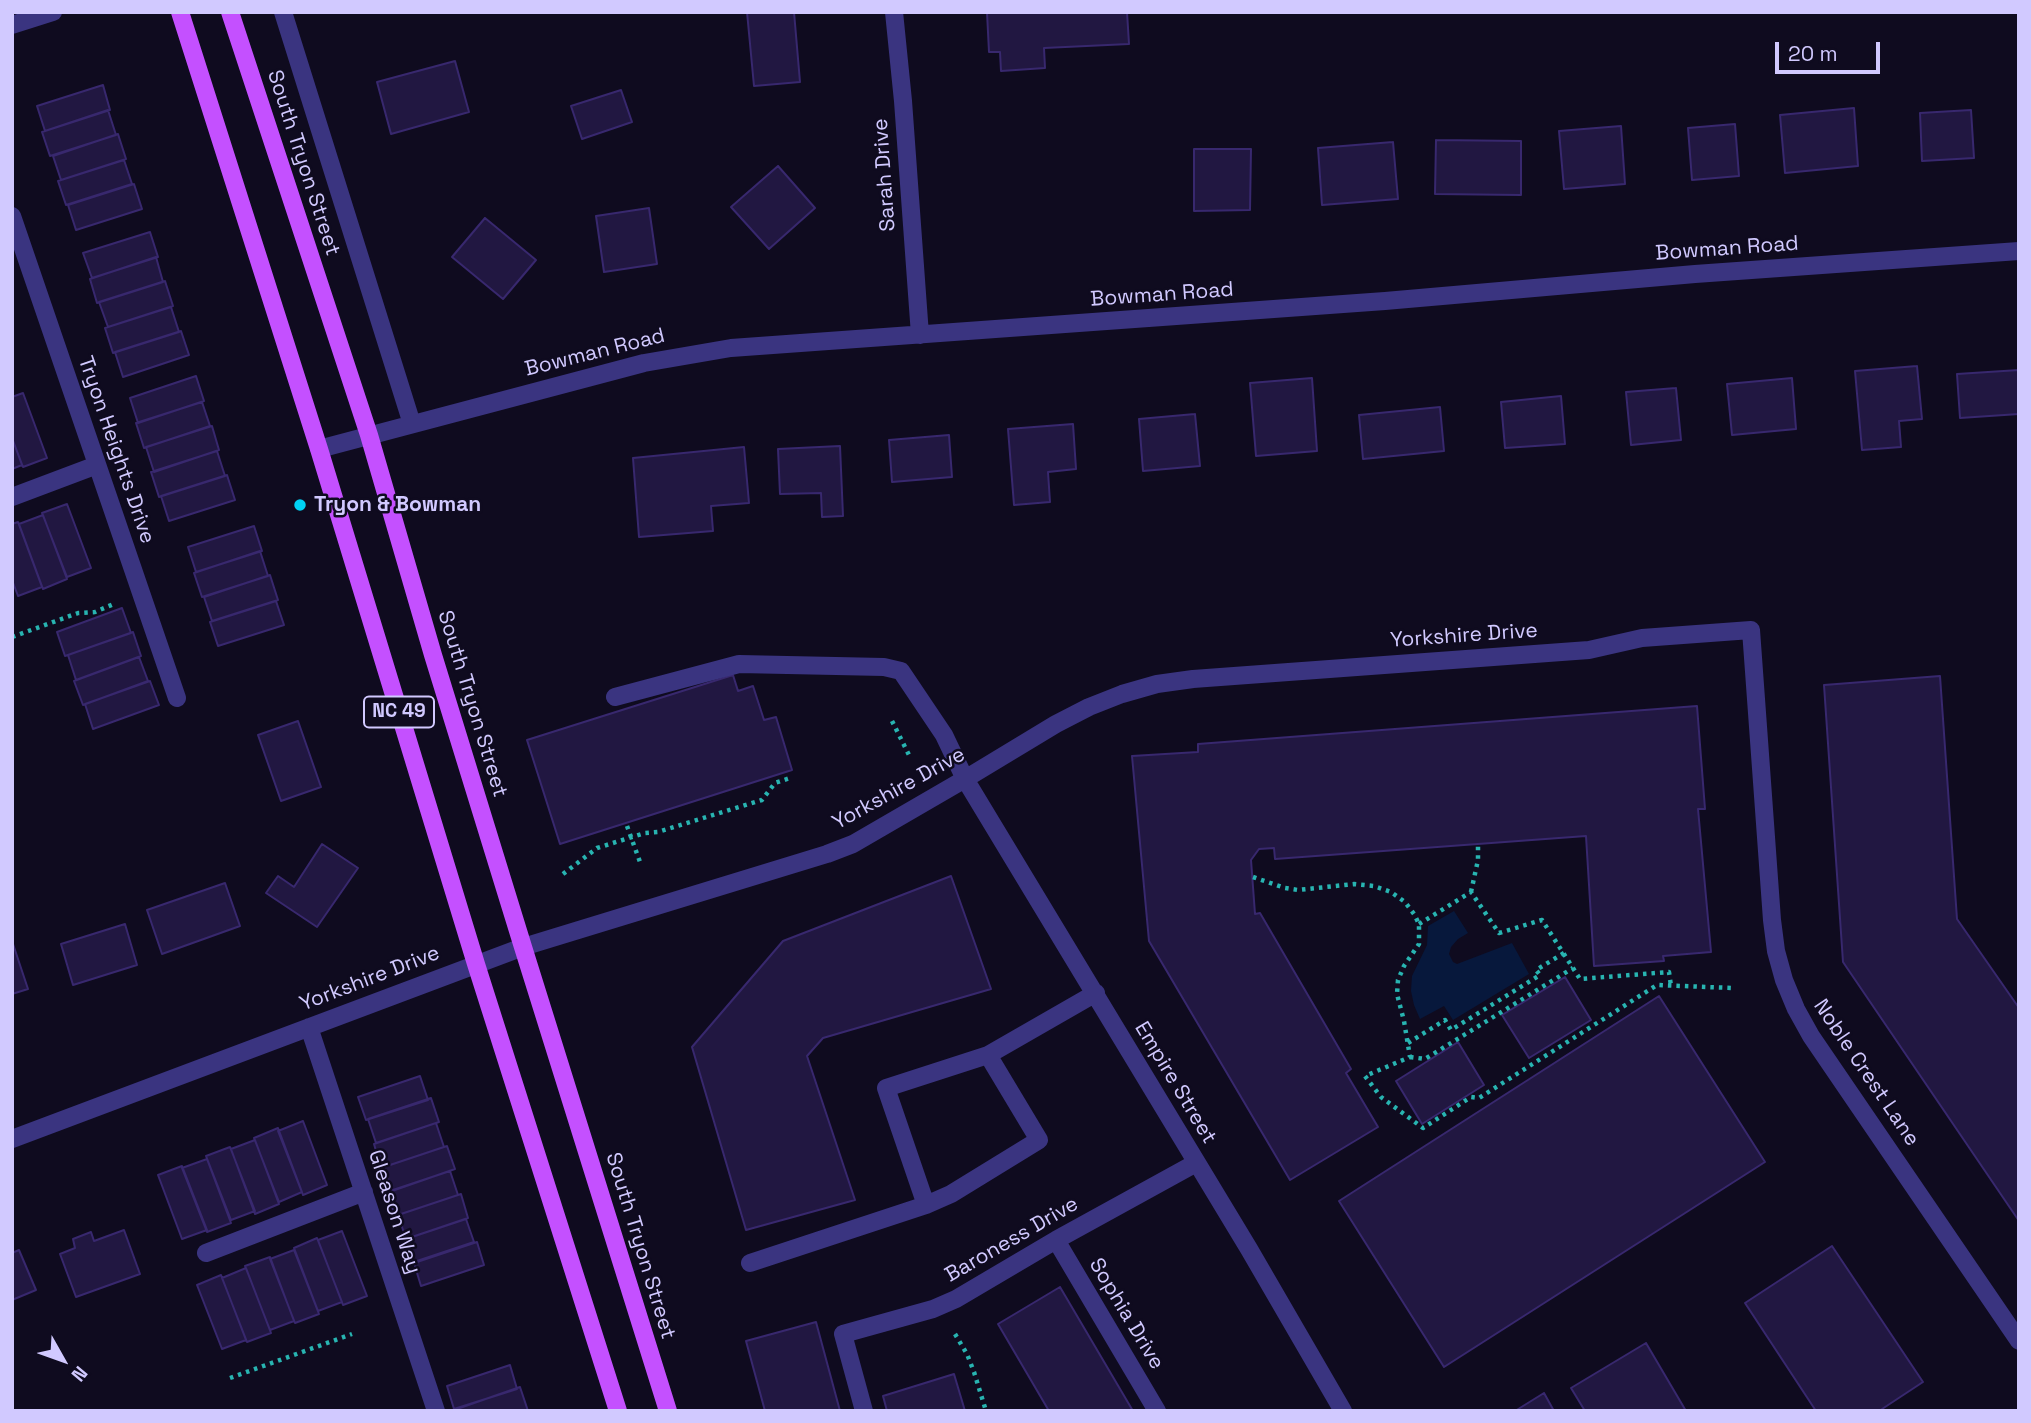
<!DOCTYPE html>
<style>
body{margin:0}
#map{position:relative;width:2031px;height:1423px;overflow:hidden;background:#0f0b1f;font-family:"Space Grotesk",sans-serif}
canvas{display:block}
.frame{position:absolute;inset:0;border:14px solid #d1c9ff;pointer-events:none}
.north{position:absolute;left:28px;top:1325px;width:70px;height:70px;-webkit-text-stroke:5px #0f0b1f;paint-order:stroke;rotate:130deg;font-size:19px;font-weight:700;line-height:28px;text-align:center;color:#d1c9ff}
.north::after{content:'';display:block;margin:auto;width:24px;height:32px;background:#d1c9ff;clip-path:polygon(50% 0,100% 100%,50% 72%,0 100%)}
.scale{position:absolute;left:1775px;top:42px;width:105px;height:32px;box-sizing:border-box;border:4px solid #d1c9ff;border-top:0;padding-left:9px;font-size:21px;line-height:24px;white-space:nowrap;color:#d1c9ff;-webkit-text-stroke:5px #0f0b1f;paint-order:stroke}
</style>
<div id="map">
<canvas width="2031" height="1423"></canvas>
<div class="frame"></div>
<div class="north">N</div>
<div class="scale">20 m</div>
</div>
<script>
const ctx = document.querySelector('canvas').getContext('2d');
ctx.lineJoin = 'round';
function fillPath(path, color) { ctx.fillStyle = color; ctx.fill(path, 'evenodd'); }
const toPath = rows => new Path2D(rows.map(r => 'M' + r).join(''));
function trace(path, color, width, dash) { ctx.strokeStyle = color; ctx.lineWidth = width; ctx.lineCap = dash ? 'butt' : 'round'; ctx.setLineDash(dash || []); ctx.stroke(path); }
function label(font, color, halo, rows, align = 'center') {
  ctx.font = font + ' "Space Grotesk",sans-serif'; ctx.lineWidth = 5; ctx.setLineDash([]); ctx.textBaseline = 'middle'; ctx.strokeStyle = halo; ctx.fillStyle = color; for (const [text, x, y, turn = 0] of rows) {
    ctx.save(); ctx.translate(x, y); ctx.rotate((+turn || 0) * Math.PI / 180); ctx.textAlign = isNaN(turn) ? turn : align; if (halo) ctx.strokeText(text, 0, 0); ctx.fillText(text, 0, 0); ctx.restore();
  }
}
fillPath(toPath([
 [1454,911,1468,933,1458,939,1451,947,1449,954,1453,962,1457,964,1512,943,1529,974,1453,1020,1444,1006,1420,1019,1414,1005,1411,991,1412,976,1427,945,1428,926]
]), '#07183c');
const building = toPath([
 [747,12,794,12,800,82,754,86,747,12],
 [987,12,1127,12,1129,44,1044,48,1045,68,1001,71,1000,52,989,52,987,12],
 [455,61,469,112,391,134,377,82,455,61],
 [103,85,110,110,45,131,37,106,103,85],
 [621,90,632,122,582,139,571,106,621,90],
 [1854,108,1858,166,1785,173,1780,115,1854,108],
 [108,110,116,135,50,156,42,132,108,110],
 [1971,110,1974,158,1922,161,1920,113,1971,110],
 [1735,124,1739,176,1692,180,1688,128,1735,124],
 [1621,126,1625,184,1564,189,1559,131,1621,126],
 [118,134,126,159,61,180,53,156,118,134],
 [1436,140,1521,141,1521,195,1435,194,1436,140],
 [1393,142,1398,199,1322,205,1318,148,1393,142],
 [1194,149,1251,149,1250,210,1194,211,1194,149],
 [124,160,132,184,66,205,58,181,124,160],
 [778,166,815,208,769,249,731,207,778,166],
 [134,184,142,209,76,230,68,205,134,184],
 [649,208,657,264,604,272,596,216,649,208],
 [485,218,536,260,503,299,452,257,485,218],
 [150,232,158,257,92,278,83,253,150,232],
 [156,257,163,282,97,303,90,279,156,257],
 [165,281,173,306,108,327,99,302,165,281],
 [171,307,179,332,113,353,105,328,171,307],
 [181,331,189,355,123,377,115,352,181,331],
 [1917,366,1922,419,1899,421,1901,447,1862,450,1855,371,1917,366],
 [2019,370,2019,414,1960,418,1957,374,2019,370],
 [196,376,204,401,138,423,130,398,196,376],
 [1312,378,1317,451,1256,456,1250,383,1312,378],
 [1792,378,1796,429,1732,435,1727,384,1792,378],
 [1676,388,1681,440,1631,445,1626,392,1676,388],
 [23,393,47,458,23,467,12,438,12,397,23,393],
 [1561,396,1565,444,1505,448,1501,402,1561,396],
 [202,402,210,426,144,448,136,423,202,402],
 [1440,407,1444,451,1363,459,1359,415,1440,407],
 [1195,414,1200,466,1143,471,1139,419,1195,414],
 [1073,424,1076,469,1048,472,1050,502,1014,505,1008,429,1073,424],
 [212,426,219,450,154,472,146,447,212,426],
 [949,435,952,477,892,482,889,440,949,435],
 [12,438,22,465,12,469,12,438],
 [840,446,843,516,822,517,821,493,780,494,778,449,840,446],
 [744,447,749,503,711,506,713,531,639,537,633,458,744,447],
 [217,451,225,476,159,497,151,472,217,451],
 [227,475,235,500,169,521,161,496,227,475],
 [67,504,91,568,67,577,42,513,67,504],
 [43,515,67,579,43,589,19,524,43,515],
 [18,522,42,587,18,596,12,580,12,524,18,522],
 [254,526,262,551,196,572,188,547,254,526],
 [260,551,268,576,202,597,194,573,260,551],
 [270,575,278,600,212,621,204,597,270,575],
 [276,601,284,625,218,646,210,622,276,601],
 [122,608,131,633,65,656,57,632,122,608],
 [133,632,141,656,76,680,68,655,133,632],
 [139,657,148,681,83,705,74,681,139,657],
 [733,675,738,691,753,686,764,720,776,717,792,770,560,844,527,740,733,675],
 [1940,676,1957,919,2019,1008,2019,1221,1843,962,1824,685,1940,676],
 [150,681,159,705,93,729,85,704,150,681],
 [1697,706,1705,809,1698,809,1711,952,1663,956,1664,961,1594,966,1586,836,1275,859,1274,848,1259,849,1251,860,1255,914,1260,913,1351,1069,1346,1073,1378,1127,1290,1180,1149,941,1132,756,1198,752,1198,744,1697,706],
 [298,721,321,787,281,801,258,735,298,721],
 [322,844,358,868,317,927,266,893,278,876,294,887,322,844],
 [951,876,991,989,823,1038,807,1056,855,1200,746,1230,692,1047,783,941,951,876],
 [225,883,240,926,162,954,147,910,225,883],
 [125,924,137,965,73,985,61,944,125,924],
 [12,941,28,989,12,994,12,941],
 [1565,977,1591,1020,1529,1058,1502,1015,1565,977],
 [1659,996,1765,1162,1444,1367,1339,1201,1659,996],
 [1458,1042,1484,1085,1422,1124,1396,1081,1458,1042],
 [420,1076,428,1100,366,1120,358,1097,420,1076],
 [431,1098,439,1122,376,1143,368,1119,431,1098],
 [303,1121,327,1185,303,1195,278,1131,303,1121],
 [436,1123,444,1147,381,1168,374,1144,436,1123],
 [278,1128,302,1192,279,1202,254,1138,278,1128],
 [255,1140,279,1204,255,1214,231,1149,255,1140],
 [447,1146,455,1169,392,1191,384,1167,447,1146],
 [230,1147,255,1211,231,1220,206,1156,230,1147],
 [207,1159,231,1223,207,1232,182,1168,207,1159],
 [182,1166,207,1230,182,1239,158,1175,182,1166],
 [450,1171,458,1195,395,1216,387,1192,450,1171],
 [461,1194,468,1218,406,1239,398,1215,461,1194],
 [466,1219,474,1242,411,1263,403,1240,466,1219],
 [124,1230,140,1274,76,1297,60,1254,75,1248,73,1239,91,1232,94,1241,124,1230],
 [342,1231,367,1296,343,1305,318,1240,342,1231],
 [317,1238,342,1302,318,1311,294,1248,317,1238],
 [477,1242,484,1265,421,1286,414,1263,477,1242],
 [1832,1246,1923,1382,1879,1411,1816,1411,1745,1303,1832,1246],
 [19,1250,36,1290,12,1300,12,1253,19,1250],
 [294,1250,319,1314,295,1323,270,1259,294,1250],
 [270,1257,294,1321,270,1330,245,1266,270,1257],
 [246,1268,271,1333,247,1342,222,1278,246,1268],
 [221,1275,246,1340,222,1349,197,1285,221,1275],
 [1060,1287,1133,1411,1049,1411,998,1324,1060,1287],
 [816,1322,840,1411,765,1411,746,1341,816,1322],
 [1646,1343,1686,1411,1585,1411,1571,1388,1646,1343],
 [510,1365,517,1389,454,1409,447,1386,510,1365],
 [954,1374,965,1411,887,1411,883,1396,954,1374],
 [520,1387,528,1411,458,1411,457,1409,520,1387],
 [1544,1393,1554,1411,1515,1411,1544,1393]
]);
fillPath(building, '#211741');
trace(building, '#38286e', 2);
trace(toPath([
 [12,637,78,613,95,612,116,603],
 [892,721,909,755],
 [627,826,640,862],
 [563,874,597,848,645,833,658,832,762,800,775,783,790,778],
 [1253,877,1285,888,1298,890,1354,884,1374,886,1391,892,1405,902,1414,914,1419,924,1419,944,1404,966,1398,980,1397,994,1404,1021,1410,1057,1365,1076,1381,1097,1423,1128,1471,1097,1479,1098,1657,985,1732,988],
 [1471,892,1478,860,1478,844],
 [1419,924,1471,892,1499,933,1542,920,1580,979,1669,972,1671,986],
 [1408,1043,1445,1020,1451,1030,1540,975,1536,970,1564,953],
 [1410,1057,1425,1059,1573,968],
 [955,1334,967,1354,974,1372,986,1411],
 [230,1378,352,1334]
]), '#28b4b1', 4.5, [3.5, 5]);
trace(toPath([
 [283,12,412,424],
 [894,12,903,101,920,335],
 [12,25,53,12],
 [12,216,177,698],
 [319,449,644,363,731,348,1385,301,1695,274,2019,251],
 [12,497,97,465],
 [615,697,739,664,884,667,901,671,944,735,965,779,1249,1249,1343,1411],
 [309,1027,436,1411],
 [12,1139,523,947,827,854,853,844,965,779,1056,724,1089,707,1122,694,1157,684,1193,679,1589,650,1642,638,1751,630,1772,920,1776,951,1784,980,1796,1009,1811,1036,2019,1341],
 [926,1205,886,1088,988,1055,1096,993],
 [1056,1240,1157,1411],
 [206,1253,364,1192],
 [750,1263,926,1205,951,1194,1039,1140,988,1055],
 [864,1411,843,1334,933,1309,956,1299,1056,1240,1196,1163]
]), '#3a3480', 18);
trace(toPath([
 [180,12,319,449,476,964,618,1411],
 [230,12,369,435,433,655,523,947,668,1411]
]), '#c450ff', 18);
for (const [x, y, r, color] of [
 [300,505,7,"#00d2f4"]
]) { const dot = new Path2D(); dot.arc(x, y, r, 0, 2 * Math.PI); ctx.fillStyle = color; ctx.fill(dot); trace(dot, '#0f0b1f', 2.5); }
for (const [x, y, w] of [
 [399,712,70]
]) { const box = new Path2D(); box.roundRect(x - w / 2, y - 15.5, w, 31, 5); ctx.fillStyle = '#0f0b1f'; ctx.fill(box); trace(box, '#d1c9ff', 2); }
label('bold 19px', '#d1c9ff', null, [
 ["NC 49",399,712]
]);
label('21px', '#d1c9ff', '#0f0b1f', [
 ["South Tryon Street",303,163,72],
 ["Sarah Drive",885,175,-94],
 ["Bowman Road",1727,249,-4],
 ["Bowman Road",1162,295,-4],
 ["Bowman Road",595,353,-14],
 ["Tryon Heights Drive",116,450,71],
 ["Yorkshire Drive",1464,636,-4],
 ["South Tryon Street",472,704,73],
 ["Yorkshire Drive",899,789,-29],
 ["Yorkshire Drive",370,979,-21],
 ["Noble Crest Lane",1866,1073,56],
 ["Empire Street",1175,1083,59],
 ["Gleason Way",394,1212,72],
 ["Baroness Drive",1012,1240,-30],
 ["South Tryon Street",640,1246,73],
 ["Sophia Drive",1126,1314,59]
]);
label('bold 21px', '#d1c9ff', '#0f0b1f', [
 ["Tryon & Bowman",314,505]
], 'left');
</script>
